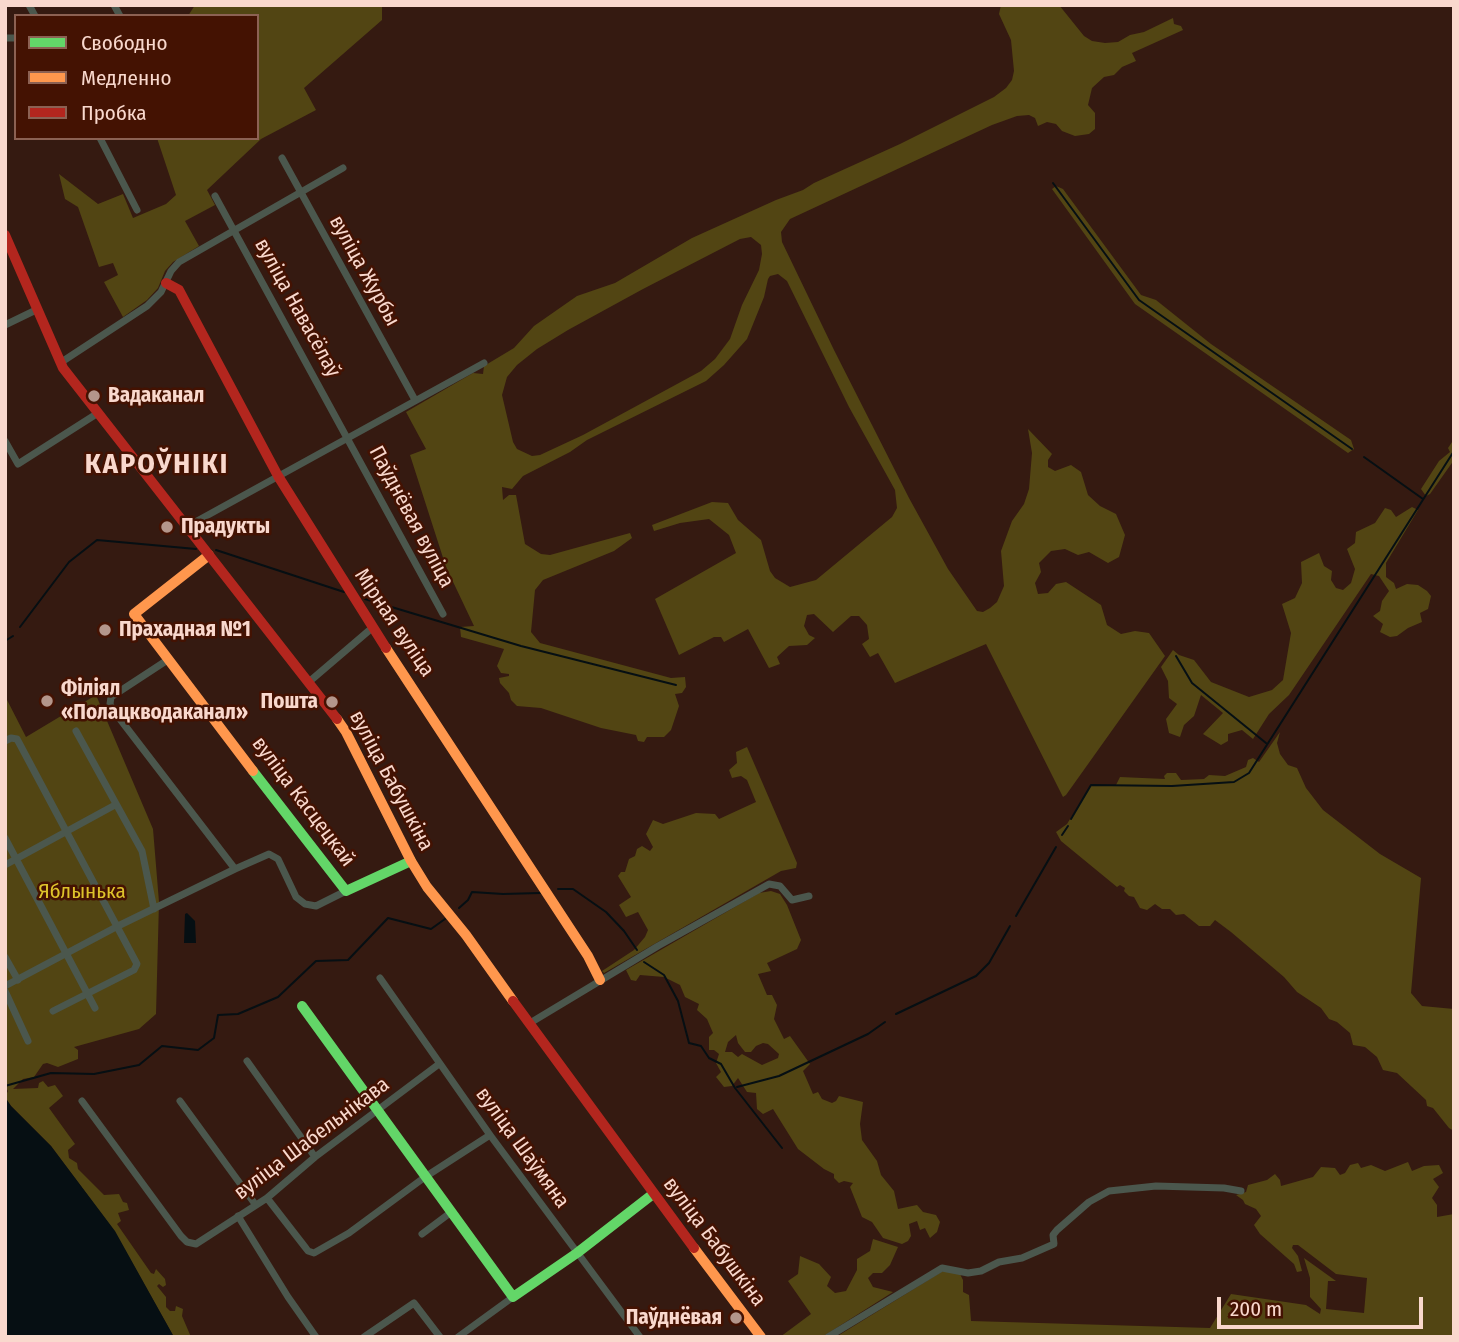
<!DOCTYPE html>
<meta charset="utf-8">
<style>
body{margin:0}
#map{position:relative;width:1459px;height:1342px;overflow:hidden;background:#351a11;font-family:"Fira Sans Condensed",sans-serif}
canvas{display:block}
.frame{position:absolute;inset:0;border:7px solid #f9d8cd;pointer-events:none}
.legend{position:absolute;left:14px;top:14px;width:245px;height:126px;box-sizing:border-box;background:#441202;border:2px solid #8c6153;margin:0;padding:9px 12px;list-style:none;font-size:21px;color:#f9d8cd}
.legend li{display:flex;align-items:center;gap:14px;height:35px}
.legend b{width:35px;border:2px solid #8c6153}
.scale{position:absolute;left:1217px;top:1297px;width:206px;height:32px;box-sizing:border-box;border:4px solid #f9d8cd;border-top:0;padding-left:9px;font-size:21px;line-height:24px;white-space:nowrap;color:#f9d8cd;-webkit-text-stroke:5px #441202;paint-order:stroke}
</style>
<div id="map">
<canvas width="1459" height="1342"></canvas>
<div class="frame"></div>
<ul class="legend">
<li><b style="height:9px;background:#63d668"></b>Свободно</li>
<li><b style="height:9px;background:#ff974d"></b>Медленно</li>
<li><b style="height:9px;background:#b3261e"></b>Пробка</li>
</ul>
<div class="scale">200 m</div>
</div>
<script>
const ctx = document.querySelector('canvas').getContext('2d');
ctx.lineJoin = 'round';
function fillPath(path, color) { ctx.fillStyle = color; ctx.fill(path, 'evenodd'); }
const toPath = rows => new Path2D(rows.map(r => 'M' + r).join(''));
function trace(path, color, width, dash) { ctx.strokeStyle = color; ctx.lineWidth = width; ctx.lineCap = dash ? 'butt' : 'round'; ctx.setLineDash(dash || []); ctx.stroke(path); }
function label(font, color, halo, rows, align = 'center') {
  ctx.font = font + ' "Fira Sans Condensed",sans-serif'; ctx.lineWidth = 5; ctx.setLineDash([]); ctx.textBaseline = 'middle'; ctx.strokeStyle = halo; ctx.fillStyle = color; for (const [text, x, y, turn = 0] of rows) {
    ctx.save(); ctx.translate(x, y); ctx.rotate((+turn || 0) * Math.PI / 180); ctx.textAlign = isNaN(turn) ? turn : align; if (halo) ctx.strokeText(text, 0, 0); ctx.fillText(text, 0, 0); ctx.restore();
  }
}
fillPath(toPath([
 [195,5,382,5,382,20,304,88,316,110,261,139,207,190,215,205,185,221,199,246,173,262,165,271,158,288,147,300,123,317,104,282,118,275,113,263,99,267,78,207,65,199,59,174,98,204,123,194,133,218,166,204,176,195,157,138,257,138,257,16,188,16],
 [1001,5,1059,5,1084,36,1092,41,1105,43,1118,42,1130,35,1144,32,1173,18,1174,24,1181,26,1183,30,1132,53,1136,61,1122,67,1114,75,1104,77,1092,88,1088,105,1095,113,1095,129,1089,134,1075,136,1062,131,1056,124,1047,122,1038,126,1035,118,1029,115,1017,116,992,125,790,219,781,232,782,242,834,350,909,498,948,569,977,611,983,612,990,608,997,602,1004,586,1001,551,1012,521,1024,504,1029,489,1032,453,1028,429,1052,454,1048,460,1048,467,1055,471,1071,465,1081,472,1088,495,1100,506,1116,514,1125,535,1119,557,1108,563,1089,552,1078,555,1065,549,1051,551,1039,563,1041,572,1035,583,1038,594,1048,593,1056,584,1066,582,1101,605,1107,625,1121,634,1135,631,1149,633,1165,656,1066,795,1063,797,986,644,895,683,878,653,870,657,862,644,869,639,867,625,859,616,851,616,833,632,814,614,807,615,804,626,809,635,815,638,807,645,789,646,777,657,780,664,769,668,748,629,724,642,721,637,714,637,679,655,655,599,736,553,729,535,709,519,680,523,654,531,652,525,712,502,728,503,738,520,761,540,770,571,775,578,790,587,816,580,892,517,897,508,895,490,849,407,787,281,778,274,770,276,768,279,764,297,747,339,724,365,706,381,587,440,570,452,523,476,512,489,502,487,503,500,509,495,516,495,525,544,541,554,550,555,630,533,632,538,614,551,543,580,535,590,531,632,540,643,671,678,685,677,686,687,682,693,675,694,679,706,671,730,664,737,647,737,644,742,638,741,636,735,601,728,541,708,517,706,511,700,509,693,500,683,499,678,509,676,509,674,501,673,497,666,504,649,461,637,460,627,474,626,446,567,410,455,426,449,406,412,473,373,483,374,484,366,514,348,534,326,577,296,615,283,692,238,776,200,803,190,814,183,900,144,994,97,1006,88,1012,80,1014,71,1011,40,999,14],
 [751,237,761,245,762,254,759,270,742,305,730,339,715,359,701,371,583,435,540,455,532,456,517,449,513,442,502,395,507,377,517,365,537,349,568,330,643,289,740,239],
 [1056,186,1063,189,1141,295,1156,300,1211,344,1351,440,1354,449,1348,453,1135,304,1052,189],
 [1454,439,1454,460,1430,494,1426,496,1421,489,1439,461,1450,452,1448,448],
 [1385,508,1391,510,1396,517,1412,507,1418,510,1386,563,1386,577,1394,583,1396,589,1407,584,1418,585,1427,591,1431,596,1428,609,1420,613,1422,622,1408,628,1397,636,1390,637,1380,632,1383,624,1373,616,1380,611,1382,601,1389,591,1379,576,1371,574,1289,695,1269,714,1253,739,1242,730,1228,734,1228,741,1221,745,1203,734,1223,713,1201,695,1194,716,1184,725,1180,737,1169,733,1166,719,1177,704,1169,698,1168,681,1161,667,1173,650,1179,655,1194,660,1211,682,1249,697,1272,690,1283,680,1291,633,1282,604,1295,598,1302,583,1301,562,1319,553,1324,566,1332,571,1331,580,1336,588,1343,590,1351,583,1355,569,1347,549,1355,543,1356,532,1375,523],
 [96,695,153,829,159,902,156,1014,139,1029,74,1047,78,1050,78,1059,58,1067,47,1063,43,1064,34,1077,23,1079,13,1089,38,1088,39,1083,43,1081,48,1087,55,1085,63,1096,49,1108,75,1144,68,1150,69,1158,77,1163,78,1169,104,1195,119,1194,123,1202,127,1203,129,1210,118,1213,121,1221,117,1224,151,1273,154,1274,156,1269,165,1279,166,1285,163,1287,159,1284,157,1286,166,1297,166,1307,170,1311,175,1311,176,1306,183,1309,182,1316,191,1337,174,1337,114,1231,51,1146,11,1106,5,1097,8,1091,5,1086,5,696,26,737],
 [1280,732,1277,743,1280,754,1288,765,1297,768,1306,788,1323,810,1380,854,1421,878,1411,993,1422,1006,1454,1009,1454,1131,1449,1128,1433,1108,1427,1106,1426,1100,1397,1073,1383,1070,1377,1057,1365,1047,1353,1045,1350,1033,1337,1022,1329,1019,1321,1008,1297,992,1284,977,1231,932,1215,920,1210,926,1199,926,1184,914,1176,915,1170,909,1162,909,1155,904,1147,910,1140,908,1134,897,1129,896,1124,891,1125,888,1120,885,1117,887,1061,841,1056,832,1067,824,1091,785,1116,785,1120,777,1165,779,1164,776,1167,773,1176,773,1181,780,1204,779,1209,775,1225,776,1246,767,1248,760,1253,758,1259,762],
 [747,747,797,863,796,868,781,871,604,973,602,971,634,950,645,937,648,930,638,912,626,917,619,905,631,897,618,876,621,872,625,872,629,859,635,856,637,849,642,846,650,851,653,847,646,834,653,820,663,824,696,813,715,814,719,819,756,802,747,780,741,776,732,778,729,770,737,763,736,752],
 [771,891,780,894,787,905,801,940,797,949,767,963,771,971,758,974,767,995,772,995,777,1005,774,1019,784,1039,790,1036,810,1064,803,1071,813,1094,818,1092,822,1099,832,1103,836,1101,839,1096,863,1102,860,1124,862,1140,877,1161,881,1175,894,1191,898,1209,917,1205,923,1212,936,1215,940,1222,937,1232,930,1238,925,1228,920,1230,917,1221,909,1224,911,1236,908,1241,902,1244,883,1238,872,1222,862,1217,850,1187,853,1183,844,1181,839,1183,834,1178,834,1174,824,1169,798,1149,773,1109,763,1114,757,1109,756,1093,747,1092,738,1078,732,1086,724,1087,716,1077,721,1072,716,1063,719,1054,714,1050,709,1050,709,1037,713,1033,707,1019,697,1010,699,1004,685,997,680,985,664,977,640,975,636,981,631,980,626,970,759,893],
 [736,1035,738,1043,745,1052,751,1052,756,1046,763,1043,768,1044,779,1054,778,1058,762,1065,742,1054,738,1057,732,1052,725,1052,728,1042],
 [1408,1162,1412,1171,1424,1166,1439,1165,1443,1173,1433,1179,1439,1187,1432,1198,1437,1205,1437,1217,1454,1214,1454,1337,836,1337,943,1271,960,1274,963,1280,963,1292,969,1295,971,1321,1210,1328,1231,1294,1306,1305,1320,1314,1321,1309,1310,1297,1310,1278,1304,1258,1336,1281,1328,1281,1326,1309,1364,1313,1367,1278,1336,1274,1298,1245,1293,1245,1292,1248,1298,1256,1302,1271,1297,1272,1294,1264,1260,1234,1254,1225,1261,1216,1256,1209,1245,1204,1243,1200,1236,1195,1246,1192,1248,1185,1267,1180,1275,1174,1280,1180,1281,1186,1313,1177,1321,1167,1335,1168,1340,1175,1345,1173,1350,1165,1358,1163,1361,1168,1371,1165,1385,1171],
 [873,1239,898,1247,890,1265,882,1273,873,1273,868,1278,873,1287,893,1292,822,1337,780,1337,811,1314,788,1281,798,1274,800,1256,819,1264,831,1277,827,1286,835,1293,846,1291,857,1270,857,1259,870,1251]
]), '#524513');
fillPath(toPath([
 [187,913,195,921,196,943,184,943,185,914],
 [5,1097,11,1106,51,1146,115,1231,174,1337,5,1337]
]), '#060f13');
trace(toPath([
 [1053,183,1139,300,1352,449],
 [1364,457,1423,499],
 [216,550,344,592],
 [365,599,521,646,676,685],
 [20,627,69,562,97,540,196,549],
 [5,641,13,636],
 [1176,656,1192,683,1266,743],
 [1071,819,1091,785,1172,786,1234,782,1249,773,1454,451],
 [1062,835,1068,826],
 [558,889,573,889,606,912,624,931,637,950],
 [459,908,468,900,472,892,503,894,540,893],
 [1016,916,1056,847],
 [644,962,664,975,678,1001,689,1043,701,1046,709,1058,721,1064,735,1088,782,1148],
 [896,1014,976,976,989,963,1010,926],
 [5,1086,51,1073,94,1074,139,1065,162,1046,198,1050,214,1038,218,1015,238,1014,278,997,316,961,348,960,388,918,431,929,445,919],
 [737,1087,779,1076,868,1034,885,1022]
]), '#060f13', 2);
trace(toPath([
 [29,5,35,16],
 [114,5,120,16],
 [5,38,16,38],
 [100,138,137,210],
 [282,158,415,400],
 [215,196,443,614],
 [5,325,36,310],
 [60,363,147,306,161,292,171,271,179,262,343,168],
 [5,441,18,464,98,413],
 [188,526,484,363],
 [169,659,111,697,110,704,113,710,235,869,269,854,278,859,296,897,305,904,316,906,346,891],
 [310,681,372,628],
 [76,731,142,851,154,909],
 [5,741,11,738,17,739,137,964,134,970,53,1011],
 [5,838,95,1008],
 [5,865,115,805],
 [5,957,18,980],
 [380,978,490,1135,640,1337],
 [5,986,118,926,235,869],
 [5,991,28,1041],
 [530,1023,658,946,769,884,780,886,792,900,809,896],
 [247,1061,315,1157],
 [82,1101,181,1236,187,1242,196,1244,267,1198,315,1157,439,1064],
 [180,1101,255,1204],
 [267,1198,305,1247,308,1251,314,1253,349,1233,425,1177,490,1135],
 [238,1216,288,1297,316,1337],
 [422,1234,450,1213],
 [364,1337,414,1303,440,1337],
 [458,1337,513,1297],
 [828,1337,942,1268,968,1273,981,1271,999,1262,1022,1258,1054,1244,1053,1235,1057,1230,1089,1202,1109,1191,1156,1186,1224,1188,1241,1191]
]), '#4b574d', 7);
trace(toPath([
 [253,771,346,891,411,861],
 [302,1006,513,1297,577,1253,653,1194]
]), '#63d668', 10);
trace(toPath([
 [209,555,134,614,253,771],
 [386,648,588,956,600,980],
 [337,719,346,732,411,861,427,887,466,935,513,1001],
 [694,1248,761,1337]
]), '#ff974d', 10);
trace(toPath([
 [5,235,63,368,337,719],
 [166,283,179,290,278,476,386,648],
 [513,1001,694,1248]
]), '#b3261e', 10);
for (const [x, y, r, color] of [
 [94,396,7,"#b4968b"],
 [167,527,7,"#b4968b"],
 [105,630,7,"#b4968b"],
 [47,701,7,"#b4968b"],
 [332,702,7,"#b4968b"],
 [736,1318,7,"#b4968b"]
]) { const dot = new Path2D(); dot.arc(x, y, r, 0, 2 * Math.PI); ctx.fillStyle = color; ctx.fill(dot); trace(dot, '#441202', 2.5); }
label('21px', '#f9d8cd', '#441202', [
 ["вуліца Журбы",364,271,61],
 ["вуліца Навасёлаў",297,308,61],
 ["Паўднёвая вуліца",411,517,62],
 ["Мірная вуліца",394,623,56],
 ["вуліца Бабушкіна",391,781,62],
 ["вуліца Касцецкай",303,802,53],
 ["вуліца Шабельнікава",312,1139,-37],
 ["вуліца Шаўмяна",522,1148,54],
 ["вуліца Бабушкіна",714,1242,53]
]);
label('bold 21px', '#f9d8cd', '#441202', [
 ["Вадаканал",108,396],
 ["Прадукты",181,527],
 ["Прахадная №1",119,630],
 ["Філіял",61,689],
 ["«Полацкводаканал»",61,713],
 ["Пошта",318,702,"right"],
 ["Паўднёвая",722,1318,"right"]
], 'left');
label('21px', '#dec32b', '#441202', [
 ["Яблынька",82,892]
]);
ctx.letterSpacing = '2px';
label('bold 28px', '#f9d8cd', '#441202', [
 ["КАРОЎНІКІ",157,465]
]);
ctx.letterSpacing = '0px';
</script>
